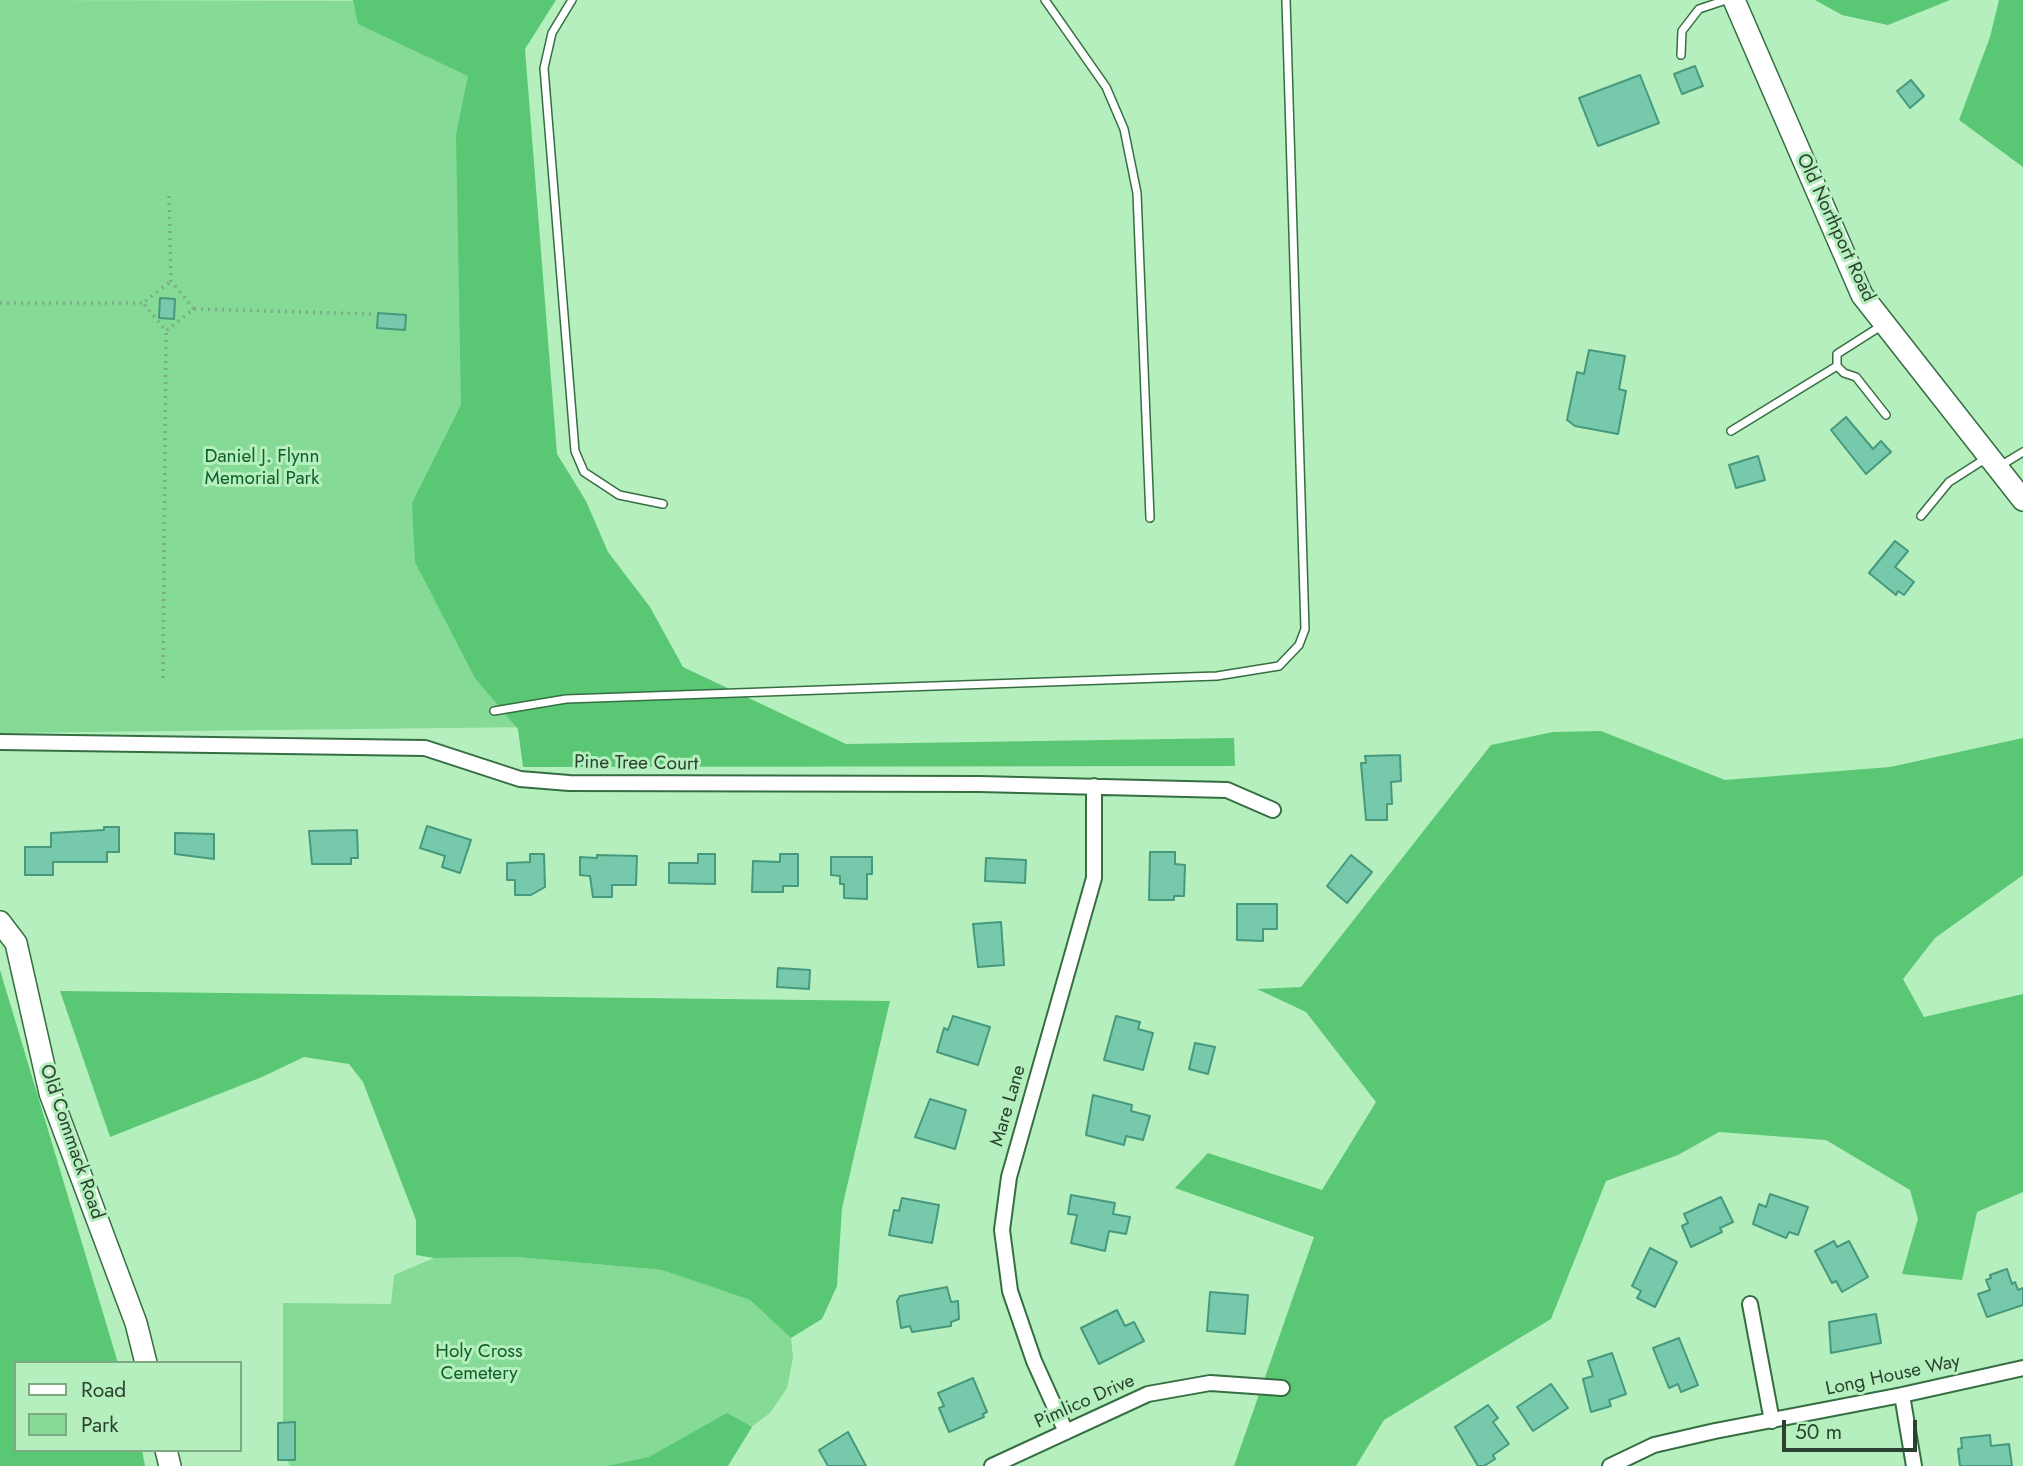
<!DOCTYPE html>
<style>
body{margin:0}
#map{position:relative;width:2023px;height:1466px;overflow:hidden;background:#b4efbd;font-family:Jost,sans-serif}
canvas{display:block}
.legend{position:absolute;left:14px;top:1361px;width:228px;height:91px;box-sizing:border-box;background:#b4efbd;border:2px solid #7daa84;margin:0;padding:9px 12px;list-style:none;font-size:21px;color:#2a422f}
.legend li{display:flex;align-items:center;gap:14px;height:35px}
.legend b{width:35px;border:2px solid #7daa84}
.scale{position:absolute;left:1782px;top:1420px;width:135px;height:32px;box-sizing:border-box;border:4px solid #2a422f;border-top:0;padding-left:9px;font-size:21px;line-height:24px;white-space:nowrap;color:#2a422f;-webkit-text-stroke:5px #b4efbd;paint-order:stroke}
</style>
<div id="map">
<canvas width="2023" height="1466"></canvas>
<ul class="legend">
<li><b style="height:9px;background:#fff"></b>Road</li>
<li><b style="height:19px;background:#85da96"></b>Park</li>
</ul>
<div class="scale">50 m</div>
</div>
<script>
const ctx = document.querySelector('canvas').getContext('2d');
ctx.lineJoin = 'round';
function fillPath(path, color) { ctx.fillStyle = color; ctx.fill(path, 'evenodd'); }
const toPath = rows => new Path2D(rows.map(r => 'M' + r).join(''));
function trace(path, color, width, dash) { ctx.strokeStyle = color; ctx.lineWidth = width; ctx.lineCap = dash ? 'butt' : 'round'; ctx.setLineDash(dash || []); ctx.stroke(path); }
function label(font, color, halo, rows, align = 'center') {
  ctx.font = font + ' Jost,sans-serif'; ctx.lineWidth = 6; ctx.setLineDash([]); ctx.textBaseline = 'middle'; ctx.strokeStyle = halo; ctx.fillStyle = color; for (const [text, x, y, turn = 0] of rows) {
    ctx.save(); ctx.translate(x, y); ctx.rotate((+turn || 0) * Math.PI / 180); ctx.textAlign = isNaN(turn) ? turn : align; if (halo) ctx.strokeText(text, 0, 0); ctx.fillText(text, 0, 0); ctx.restore();
  }
}
fillPath(toPath([
 [0,0,422,1,503,33,537,727,0,733],
 [517,1257,662,1270,750,1300,791,1338,793,1358,787,1388,770,1413,699,1466,290,1466,283,1450,283,1303,391,1304,394,1275,434,1258]
]), '#85da96');
fillPath(toPath([
 [353,0,556,0,525,49,557,454,586,501,608,552,650,607,683,667,846,744,1234,738,1235,766,523,767,518,729,475,678,415,562,412,503,461,405,456,135,468,76,358,24],
 [1815,0,1950,0,1888,25,1842,15],
 [1999,0,2023,0,2023,167,1959,120,1990,37],
 [1601,731,1725,780,1890,767,2023,738,2023,875,1935,938,1903,979,1924,1017,2023,994,2023,1192,1977,1212,1962,1280,1902,1274,1918,1219,1910,1190,1826,1140,1719,1132,1678,1155,1606,1181,1551,1319,1384,1420,1356,1466,1234,1466,1314,1237,1175,1188,1208,1153,1322,1190,1376,1102,1306,1012,1257,989,1301,987,1491,745,1553,732],
 [0,970,118,1363,16,1363,16,1450,142,1450,145,1466,0,1466],
 [60,991,890,1001,842,1208,837,1286,822,1319,791,1338,750,1300,662,1270,517,1257,434,1258,416,1255,416,1220,363,1082,349,1064,304,1057,262,1077,110,1137],
 [727,1413,752,1427,728,1466,607,1466,649,1457]
]), '#5ac774');
const building = toPath([
 [1695,66,1703,86,1682,94,1674,74,1695,66],
 [1640,75,1659,123,1598,146,1579,98,1640,75],
 [1911,80,1924,96,1910,108,1897,91,1911,80],
 [160,298,175,299,174,319,159,318,160,298],
 [378,313,406,315,405,330,377,328,378,313],
 [1589,350,1625,356,1619,389,1626,391,1618,434,1575,426,1567,420,1577,372,1584,374,1589,350],
 [1846,417,1873,449,1881,441,1891,452,1866,474,1831,430,1846,417],
 [1758,456,1765,480,1736,488,1729,465,1758,456],
 [1895,541,1908,551,1895,567,1914,582,1904,595,1898,591,1896,595,1869,573,1895,541],
 [1400,755,1401,781,1391,782,1392,804,1387,804,1387,820,1366,820,1361,763,1366,763,1365,756,1400,755],
 [427,826,471,840,460,873,442,867,445,856,420,848,427,826],
 [104,827,119,827,119,852,107,852,107,862,53,862,53,875,25,875,25,847,51,847,51,833,104,830,104,827],
 [357,830,358,858,351,858,351,864,312,864,309,831,357,830],
 [175,833,214,834,214,859,175,854,175,833],
 [1150,852,1175,852,1175,864,1185,865,1184,896,1174,896,1174,900,1149,900,1150,852],
 [530,854,544,854,545,887,531,895,515,895,515,880,507,880,507,863,530,862,530,854],
 [698,854,715,854,715,884,669,883,669,863,698,863,698,854],
 [780,854,798,854,798,886,783,886,783,892,752,892,753,861,780,862,780,854],
 [597,855,637,856,636,885,612,885,612,897,593,897,590,876,580,875,580,857,597,858,597,855],
 [1351,855,1372,872,1347,903,1327,886,1351,855],
 [831,857,872,857,872,874,867,874,867,899,844,898,844,884,840,884,840,876,831,875,831,857],
 [986,858,1026,860,1025,883,985,881,986,858],
 [1237,904,1277,904,1277,929,1263,929,1263,941,1237,940,1237,904],
 [1001,922,1004,965,978,967,973,924,1001,922],
 [778,968,810,970,809,989,777,987,778,968],
 [953,1016,990,1027,978,1065,937,1052,944,1028,948,1030,953,1016],
 [1116,1016,1140,1022,1138,1029,1153,1033,1143,1070,1104,1060,1116,1016],
 [1195,1043,1215,1047,1208,1074,1189,1069,1195,1043],
 [1093,1095,1132,1105,1131,1111,1150,1116,1143,1140,1126,1136,1124,1145,1086,1135,1093,1095],
 [930,1099,966,1110,955,1149,915,1137,930,1099],
 [1770,1194,1808,1207,1798,1235,1789,1232,1786,1238,1753,1224,1759,1204,1766,1207,1770,1194],
 [1071,1195,1115,1203,1113,1214,1130,1217,1126,1234,1109,1231,1105,1251,1071,1243,1077,1215,1068,1214,1071,1195],
 [1721,1197,1733,1222,1720,1228,1722,1232,1691,1247,1682,1226,1688,1223,1684,1214,1721,1197],
 [902,1198,939,1205,932,1243,889,1235,894,1210,899,1211,902,1198],
 [1834,1241,1837,1247,1849,1241,1868,1277,1842,1292,1836,1281,1832,1283,1815,1251,1834,1241],
 [1650,1248,1677,1262,1655,1307,1637,1298,1641,1291,1632,1286,1650,1248],
 [2007,1269,2012,1284,2015,1282,2018,1290,2023,1288,2023,1305,1987,1317,1978,1294,1990,1290,1986,1280,1991,1278,1990,1275,2007,1269],
 [947,1287,951,1302,958,1301,959,1319,951,1322,951,1326,912,1332,910,1326,901,1328,897,1301,900,1296,947,1287],
 [1210,1292,1248,1295,1245,1334,1207,1331,1210,1292],
 [1117,1310,1125,1326,1134,1322,1144,1341,1099,1364,1081,1328,1117,1310],
 [1876,1314,1881,1343,1831,1353,1829,1322,1876,1314],
 [1679,1338,1698,1385,1681,1392,1678,1384,1669,1388,1653,1348,1679,1338],
 [1612,1353,1626,1394,1609,1400,1611,1406,1591,1412,1583,1379,1593,1376,1588,1361,1612,1353],
 [973,1378,987,1412,983,1414,984,1417,949,1432,939,1408,944,1406,938,1393,973,1378],
 [1551,1384,1568,1408,1533,1431,1517,1407,1551,1384],
 [1488,1405,1498,1418,1493,1422,1509,1444,1493,1455,1495,1459,1484,1466,1478,1466,1455,1427,1488,1405],
 [295,1422,295,1460,278,1460,278,1423,295,1422],
 [848,1432,866,1466,828,1466,819,1450,848,1432],
 [1990,1435,1991,1446,2009,1444,2012,1466,1960,1466,1958,1449,1962,1448,1961,1438,1990,1435]
]);
fillPath(building, '#77c9ac');
trace(building, '#47997e', 2);
const lane = toPath([
 [572,0,552,33,544,68,575,451,584,472,619,495,663,504],
 [1045,0,1106,87,1124,129,1137,193,1150,518],
 [1681,55,1682,31,1699,9,1726,0],
 [1881,326,1837,354,1837,366,1844,373,1856,377,1886,415],
 [1731,431,1837,366],
 [2000,466,2023,452],
 [1921,516,1949,482,1988,457],
 [494,711,566,699,1217,676,1279,666,1299,645,1305,629,1286,0]
]);
const street = toPath([
 [0,742,425,748,520,779,569,783,979,784,1227,790,1273,810],
 [1750,1304,1772,1421],
 [1902,1395,1914,1466],
 [1066,1432,1034,1361,1010,1291,1002,1230,1009,1177,1094,878,1094,786],
 [992,1466,1148,1394,1210,1383,1282,1388],
 [1610,1466,1654,1445,1715,1431,1902,1395,2023,1368]
]);
const secondary = toPath([
 [1734,0,1862,295,2023,500],
 [0,922,16,943,50,1093,136,1323,146,1363],
 [166,1450,170,1466]
]);
trace(lane, '#366e43', 10);
trace(street, '#366e43', 18);
trace(secondary, '#366e43', 24);
trace(toPath([
 [169,196,171,281,194,309,166,331,143,303,171,281],
 [0,303,143,303],
 [194,309,374,314],
 [163,678,166,331]
]), '#7dab85', 3.5, [2, 5]);
trace(lane, '#fff', 7);
trace(street, '#fff', 14);
trace(secondary, '#fff', 21);
label('19px', '#2a422f', '#b4efbd', [
 ["Old Northport Road",1835,228,65],
 ["Pine Tree Court",636,764,1],
 ["Mare Lane",1009,1106,-74],
 ["Old Commack Road",71,1142,71],
 ["Long House Way",1893,1376,-12],
 ["Pimlico Drive",1085,1402,-24]
]);
label('19px', '#0f5e29', '#b4efbd', [
 ["Daniel J. Flynn",262,457],
 ["Memorial Park",262,479],
 ["Holy Cross",479,1352],
 ["Cemetery",479,1374]
]);
</script>
